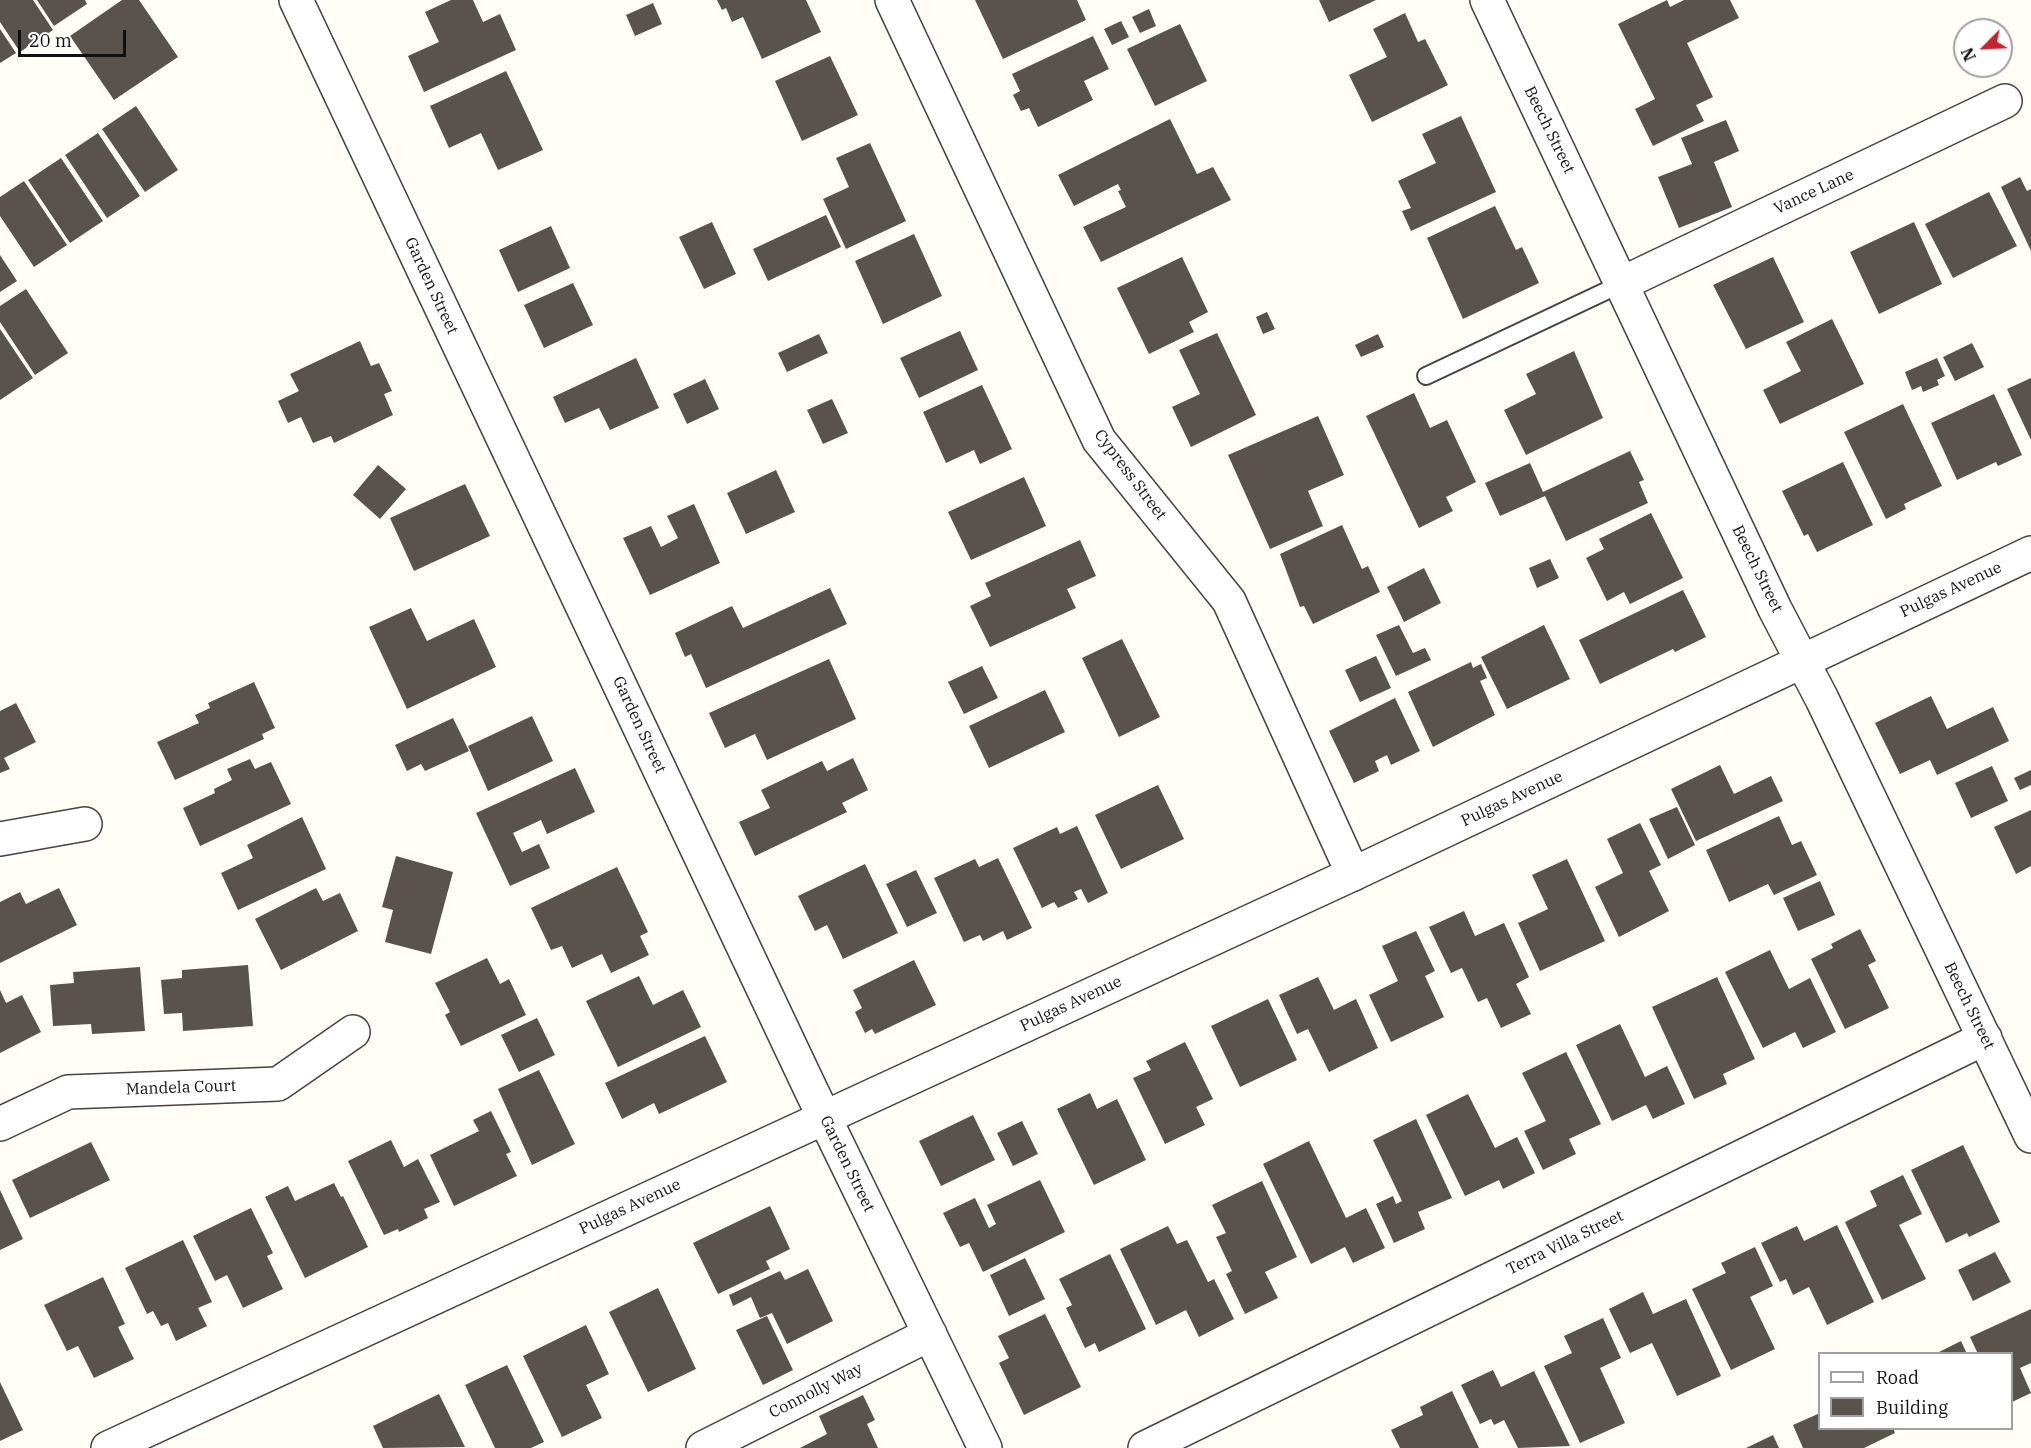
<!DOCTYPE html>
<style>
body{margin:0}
#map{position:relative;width:2031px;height:1448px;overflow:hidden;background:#fffdf5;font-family:"IBM Plex Serif",serif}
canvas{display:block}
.legend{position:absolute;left:1818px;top:1352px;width:195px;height:78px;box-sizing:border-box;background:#fff;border:2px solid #a0a0a0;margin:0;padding:8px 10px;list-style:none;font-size:18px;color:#111}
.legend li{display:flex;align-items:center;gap:12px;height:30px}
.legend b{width:30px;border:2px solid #a0a0a0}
.north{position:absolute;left:1953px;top:18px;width:60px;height:60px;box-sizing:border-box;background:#fff;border:2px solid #a0a0a0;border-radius:50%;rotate:246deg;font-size:16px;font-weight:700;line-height:24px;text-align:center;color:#111}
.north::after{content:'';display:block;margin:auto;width:21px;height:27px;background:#c4262e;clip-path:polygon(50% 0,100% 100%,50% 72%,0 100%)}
.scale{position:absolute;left:18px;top:30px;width:108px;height:27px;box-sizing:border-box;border:3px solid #111;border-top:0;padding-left:8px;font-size:18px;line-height:21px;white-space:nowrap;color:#111;-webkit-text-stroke:4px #fff;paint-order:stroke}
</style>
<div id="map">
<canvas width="2031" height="1448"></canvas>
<ul class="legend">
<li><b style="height:8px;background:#fff"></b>Road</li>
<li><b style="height:16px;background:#5a524d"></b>Building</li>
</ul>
<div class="north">N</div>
<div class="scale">20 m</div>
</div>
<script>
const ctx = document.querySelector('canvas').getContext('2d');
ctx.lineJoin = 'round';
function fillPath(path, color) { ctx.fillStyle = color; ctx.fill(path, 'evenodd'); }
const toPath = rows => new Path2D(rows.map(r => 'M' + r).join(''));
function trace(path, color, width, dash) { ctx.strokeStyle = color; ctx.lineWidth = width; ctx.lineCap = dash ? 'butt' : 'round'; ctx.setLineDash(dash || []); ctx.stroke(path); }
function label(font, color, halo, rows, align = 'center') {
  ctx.font = font + ' "IBM Plex Serif",serif'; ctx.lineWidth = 6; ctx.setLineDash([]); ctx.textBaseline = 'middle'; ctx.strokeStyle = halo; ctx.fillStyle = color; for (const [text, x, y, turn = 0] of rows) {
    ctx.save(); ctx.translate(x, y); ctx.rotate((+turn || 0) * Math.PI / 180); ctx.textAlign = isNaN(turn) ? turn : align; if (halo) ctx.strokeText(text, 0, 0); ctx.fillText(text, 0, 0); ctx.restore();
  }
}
fillPath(toPath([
 [0,0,33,0,53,30,20,52,0,22],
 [37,0,85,0,87,4,54,26],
 [122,0,139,0,178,57,114,100,70,36],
 [451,0,473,0,483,22,500,14,516,50,424,92,408,56,439,42,425,12],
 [717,0,806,0,821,32,762,59,743,17,732,22,726,8,722,10],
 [975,0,1077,0,1086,20,1003,59],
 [1319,0,1376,0,1329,22],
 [1667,0,1670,7,1684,0,1730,0,1739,18,1687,43,1713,97,1696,105,1704,121,1653,146,1635,109,1655,99,1618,24],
 [653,3,662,24,635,36,626,15],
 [1149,9,1156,26,1140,33,1132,17],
 [1405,13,1418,42,1425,39,1448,85,1372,122,1349,75,1387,57,1373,29],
 [1121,21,1129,37,1112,45,1104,29],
 [1180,24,1207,81,1155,106,1127,49],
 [0,29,16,53,0,63],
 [1093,36,1109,69,1084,81,1093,100,1038,127,1029,108,1021,111,1013,95,1020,91,1012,74],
 [830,56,858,115,802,141,775,81],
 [506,71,543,150,498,170,481,133,449,148,430,106],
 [136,106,178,170,145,192,102,129],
 [1461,116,1496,192,1411,231,1402,211,1411,208,1398,181,1436,163,1422,134],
 [1170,119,1197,174,1213,167,1231,200,1101,262,1083,227,1126,207,1118,191,1121,190,1118,184,1074,206,1058,175],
 [1726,120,1739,151,1714,162,1732,207,1679,228,1658,177,1692,164,1681,138],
 [98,133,140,196,107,218,65,155],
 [870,143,906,221,846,249,823,199,849,187,836,158],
 [61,158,103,221,70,243,28,180],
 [2020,177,2027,191,2031,189,2031,251,2001,187],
 [24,181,67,245,34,267,0,216,0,197],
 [1989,192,2017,246,1953,278,1925,224],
 [1495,206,1516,250,1522,247,1539,283,1463,319,1427,238],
 [826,215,841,247,768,281,753,249],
 [712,222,736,274,704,289,679,237],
 [1914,222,1942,284,1879,314,1850,252],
 [551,226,570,268,518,292,499,250],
 [914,234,942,296,883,324,855,261],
 [0,255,17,281,0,292],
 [1182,257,1208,312,1189,322,1194,332,1149,354,1117,288],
 [1773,257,1804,322,1746,349,1713,285],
 [573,283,593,325,544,348,524,305],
 [26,289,68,353,35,375,0,322,0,306],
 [1267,312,1275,329,1263,334,1256,317],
 [1832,319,1864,384,1780,424,1763,390,1801,371,1786,342],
 [0,329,33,378,0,400],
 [960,331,978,370,919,398,900,358],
 [1217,333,1256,415,1191,447,1172,407,1200,394,1179,350],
 [819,334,828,353,787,372,778,353],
 [1378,334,1384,347,1361,357,1355,345],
 [360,341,371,366,379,363,392,391,384,394,393,415,334,443,331,436,313,443,301,417,288,423,278,401,299,391,290,374],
 [1972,343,1984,367,1955,381,1943,357],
 [1574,351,1603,418,1526,455,1504,410,1536,394,1526,374],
 [636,358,659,408,610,430,599,408,565,423,553,397],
 [1937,358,1945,376,1937,380,1939,385,1923,392,1921,386,1912,390,1905,372],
 [2031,378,2031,440,2007,389],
 [705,379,719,409,687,424,673,394],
 [982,385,1012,449,980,464,974,450,946,463,923,412],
 [1414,393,1430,428,1447,420,1476,482,1446,497,1453,511,1419,528,1366,416],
 [1994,394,2022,455,1998,466,1996,462,1957,480,1931,423],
 [832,399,848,433,823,444,807,410],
 [1903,404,1942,486,1904,504,1906,509,1886,519,1844,432],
 [1318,416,1344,475,1308,491,1323,526,1270,549,1228,455],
 [1630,451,1644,480,1639,482,1648,503,1566,541,1545,496,1500,516,1485,483,1530,463,1543,492],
 [1843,462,1873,525,1817,552,1808,534,1804,536,1782,491],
 [378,465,406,489,380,519,353,495],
 [776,470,795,512,746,534,727,493],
 [1024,477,1046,526,971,560,948,512],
 [465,484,490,536,414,571,390,518],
 [694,504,720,563,650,595,623,538,651,526,661,547,678,538,667,516],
 [1651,513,1683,578,1630,604,1624,592,1607,601,1586,558,1604,549,1599,539],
 [1342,525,1362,569,1368,566,1380,592,1313,624,1304,606,1300,607,1280,554],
 [1080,540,1096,576,1067,589,1076,608,990,647,970,606,991,596,985,583],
 [1550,559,1559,578,1537,588,1529,568],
 [1424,568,1441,603,1404,622,1387,587],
 [830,588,847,624,706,688,691,654,685,657,675,633,732,606,743,628],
 [1683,590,1706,637,1675,652,1673,649,1600,684,1579,640],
 [411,608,427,641,474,619,496,667,407,709,369,627],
 [1399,625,1413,653,1425,648,1431,660,1396,676,1376,635],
 [1544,625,1570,679,1507,709,1481,657],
 [1122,639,1160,717,1119,737,1082,658],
 [1376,656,1391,688,1360,702,1345,670],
 [829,659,856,719,767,760,755,734,725,748,709,713],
 [1471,662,1473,668,1481,664,1487,678,1480,681,1495,715,1433,747,1408,692],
 [982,666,998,698,964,714,948,682],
 [254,682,275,728,262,734,264,739,175,780,157,742,199,723,195,715,210,708,208,703],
 [1045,690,1065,732,989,768,969,726],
 [1931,696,1947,729,1993,707,2009,741,1937,775,1930,760,1900,774,1875,723],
 [1395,698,1420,751,1391,765,1387,755,1375,761,1379,771,1354,783,1329,731],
 [16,703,36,742,4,758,10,769,0,773,0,711],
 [532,716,553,761,488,791,468,746],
 [453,718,469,751,425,771,421,764,407,771,395,745],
 [853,758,868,790,842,803,847,812,755,856,739,822,770,808,761,790,822,761,827,771],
 [250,759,255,769,271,762,291,804,200,846,183,808,215,793,214,789,232,780,227,769],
 [1720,765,1734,794,1771,776,1783,801,1696,841,1671,789],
 [1992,766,2008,801,1971,818,1955,783],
 [575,768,595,812,547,834,541,820,513,833,522,852,539,844,550,868,510,886,476,813],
 [2031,770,2031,785,2020,790,2014,778],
 [1158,785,1184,839,1121,869,1095,815],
 [1677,807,1695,845,1668,859,1649,819],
 [2031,810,2031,866,2016,874,1994,827],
 [1779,816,1792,845,1801,841,1817,875,1774,895,1768,884,1729,902,1706,850],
 [302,817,326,869,238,910,221,873,253,858,247,845],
 [1640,823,1661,865,1649,871,1669,911,1619,937,1595,887,1623,873,1607,839],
 [1077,826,1108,893,1088,903,1081,889,1074,892,1078,899,1058,908,1054,902,1042,908,1013,848,1057,827,1060,834],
 [396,856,453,872,431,954,385,942,393,910,382,907],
 [998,858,1032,928,1007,940,1003,931,983,941,980,935,964,942,934,878,975,859,979,867],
 [1567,859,1605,941,1540,971,1518,923,1548,909,1532,875],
 [865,864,898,933,843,959,827,925,815,931,798,896],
 [617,867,648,932,640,936,649,955,611,973,602,954,572,968,562,946,551,950,531,908],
 [916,870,937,913,907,927,886,884],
 [1820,881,1835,915,1798,931,1783,898],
 [59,888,77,925,0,963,0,902,20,892,26,904],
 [316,888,323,901,340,893,358,931,281,970,255,919],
 [1464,911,1475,936,1504,923,1529,977,1516,984,1531,1014,1501,1028,1487,998,1478,1002,1462,968,1451,973,1429,927],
 [1860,929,1876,961,1868,965,1889,1008,1845,1029,1811,959,1833,948,1831,944],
 [1416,931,1435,971,1425,976,1444,1017,1391,1042,1369,995,1398,981,1382,946],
 [1770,950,1789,989,1810,978,1836,1032,1803,1048,1795,1032,1763,1048,1725,972],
 [487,958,500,984,509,979,526,1015,461,1046,445,1015,450,1012,435,983],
 [914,960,936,1005,875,1034,872,1029,865,1033,855,1012,862,1008,853,990],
 [248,965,253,1026,183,1031,182,1013,164,1014,161,980,182,978,182,970],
 [140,967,145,1031,92,1034,91,1024,53,1026,50,985,74,983,73,972],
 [639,976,653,1005,683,990,701,1027,618,1067,586,1001],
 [1318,977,1334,1010,1356,999,1378,1048,1329,1072,1308,1029,1297,1034,1279,995],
 [1717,977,1755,1059,1723,1074,1727,1084,1694,1099,1652,1007],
 [0,990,6,1003,22,995,41,1032,0,1053],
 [1268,999,1297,1060,1240,1087,1211,1026],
 [537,1018,555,1055,519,1072,501,1035],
 [1620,1024,1645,1077,1667,1066,1685,1104,1653,1119,1646,1105,1612,1121,1576,1045],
 [705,1036,727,1082,659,1114,654,1103,622,1119,605,1083],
 [1185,1042,1213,1099,1196,1107,1205,1125,1165,1144,1133,1078,1151,1070,1146,1061],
 [1566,1052,1601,1124,1569,1139,1576,1154,1543,1170,1524,1131,1546,1121,1522,1073],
 [539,1070,575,1144,532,1165,498,1089],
 [1090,1093,1097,1109,1117,1099,1146,1160,1094,1185,1057,1109],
 [1468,1094,1495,1148,1517,1137,1535,1173,1503,1189,1499,1180,1465,1196,1426,1115],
 [491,1111,511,1152,506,1154,517,1176,454,1206,430,1155,479,1131,473,1120],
 [973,1115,995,1160,941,1186,919,1141],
 [1416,1119,1452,1198,1418,1212,1425,1229,1394,1243,1376,1204,1393,1196,1396,1204,1402,1201,1373,1140],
 [1022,1121,1038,1154,1013,1166,997,1133],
 [391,1140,404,1167,418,1159,440,1202,424,1209,428,1218,399,1232,398,1229,384,1235,348,1161],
 [1309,1141,1346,1218,1366,1208,1385,1248,1353,1263,1345,1247,1311,1264,1263,1164],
 [91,1142,110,1180,30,1218,12,1180],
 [1963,1145,2000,1222,1969,1237,1967,1233,1946,1243,1911,1170],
 [1903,1175,1922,1214,1899,1225,1926,1279,1882,1300,1845,1222,1877,1206,1870,1191],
 [1040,1180,1065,1232,983,1272,969,1243,960,1247,943,1213,975,1198,989,1228,996,1224,987,1205],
 [1262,1181,1297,1257,1265,1272,1278,1298,1245,1314,1226,1274,1232,1271,1216,1237,1226,1233,1212,1205],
 [334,1183,341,1197,343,1196,368,1247,305,1278,265,1197,288,1186,295,1201],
 [0,1190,23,1239,0,1250],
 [770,1206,790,1249,766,1261,770,1269,718,1294,693,1243],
 [251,1208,273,1253,267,1256,283,1289,243,1308,227,1275,215,1281,193,1236],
 [1837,1225,1874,1302,1827,1325,1809,1287,1793,1295,1786,1279,1780,1282,1761,1243,1797,1226,1804,1241],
 [1168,1226,1177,1244,1187,1240,1208,1282,1214,1279,1234,1319,1199,1337,1186,1310,1156,1325,1120,1249],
 [183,1240,212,1302,198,1308,207,1326,176,1341,168,1323,161,1326,153,1311,147,1314,125,1268],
 [1755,1247,1773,1286,1750,1297,1775,1349,1731,1370,1692,1289,1726,1273,1721,1263],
 [1995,1252,2011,1282,1973,1301,1958,1270],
 [1110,1254,1146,1329,1099,1352,1095,1343,1085,1348,1066,1308,1072,1305,1059,1279],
 [1025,1258,1045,1299,1009,1316,990,1275],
 [808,1269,833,1321,787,1344,772,1313,760,1318,751,1297,733,1306,729,1295,780,1271,785,1280],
 [103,1277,125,1324,118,1327,134,1359,94,1378,78,1346,67,1351,44,1305],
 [658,1288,696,1369,648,1392,609,1312],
 [1643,1292,1653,1314,1686,1299,1721,1376,1677,1396,1652,1343,1630,1353,1609,1309],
 [2031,1309,2031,1363,2020,1368,2031,1393,2012,1402,2012,1354,1978,1354,1970,1337],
 [1045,1314,1081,1387,1024,1415,999,1363,1009,1358,998,1336],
 [767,1316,793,1370,763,1385,736,1330],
 [1603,1318,1621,1358,1600,1368,1625,1423,1580,1443,1544,1366,1572,1353,1564,1336],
 [586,1325,609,1374,586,1385,602,1418,562,1437,523,1356],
 [1961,1341,1967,1354,1935,1354],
 [507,1365,544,1442,531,1448,495,1448,465,1385],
 [1493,1370,1501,1387,1534,1371,1570,1446,1518,1448,1504,1420,1494,1425,1491,1419,1480,1424,1461,1385],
 [0,1382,23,1430,0,1441],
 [1452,1391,1479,1448,1400,1448,1391,1430,1423,1415,1420,1407],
 [439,1394,465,1447,383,1448,373,1426],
 [863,1395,875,1420,867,1424,878,1448,800,1448,827,1434,819,1416],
 [1820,1413,1820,1428,1893,1428,1895,1433,1864,1448,1803,1448,1793,1425],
 [1773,1435,1779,1448,1746,1448]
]), '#5a524d');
const service = toPath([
 [1426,376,1623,283]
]);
const minor = toPath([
 [296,0,811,1090,985,1448],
 [892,0,1099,440,1229,601,1353,874],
 [1487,0,1775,609,1822,699,2031,1136],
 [1623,283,2005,101],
 [0,839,85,824],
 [0,1124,68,1092,278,1084,353,1032],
 [703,1448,930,1334],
 [1145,1448,1985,1038]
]);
const tertiary = toPath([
 [108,1448,1353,874,2031,553]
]);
trace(service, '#444', 20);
trace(minor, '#444', 36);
trace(tertiary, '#444', 36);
trace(service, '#fff', 16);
trace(minor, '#fff', 33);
trace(tertiary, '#fff', 33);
label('16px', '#111', '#fff', [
 ["Beech Street",1549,130,64],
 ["Vance Lane",1814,192,-25],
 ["Garden Street",431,286,65],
 ["Cypress Street",1130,475,53],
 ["Beech Street",1757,569,64],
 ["Pulgas Avenue",1951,590,-25],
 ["Garden Street",639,725,65],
 ["Pulgas Avenue",1512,799,-25],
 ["Pulgas Avenue",1071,1004,-25],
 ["Beech Street",1969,1006,64],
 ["Mandela Court",181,1088,-2],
 ["Garden Street",847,1164,64],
 ["Pulgas Avenue",630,1207,-25],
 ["Terra Villa Street",1565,1243,-26],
 ["Connolly Way",816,1391,-27]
]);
</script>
